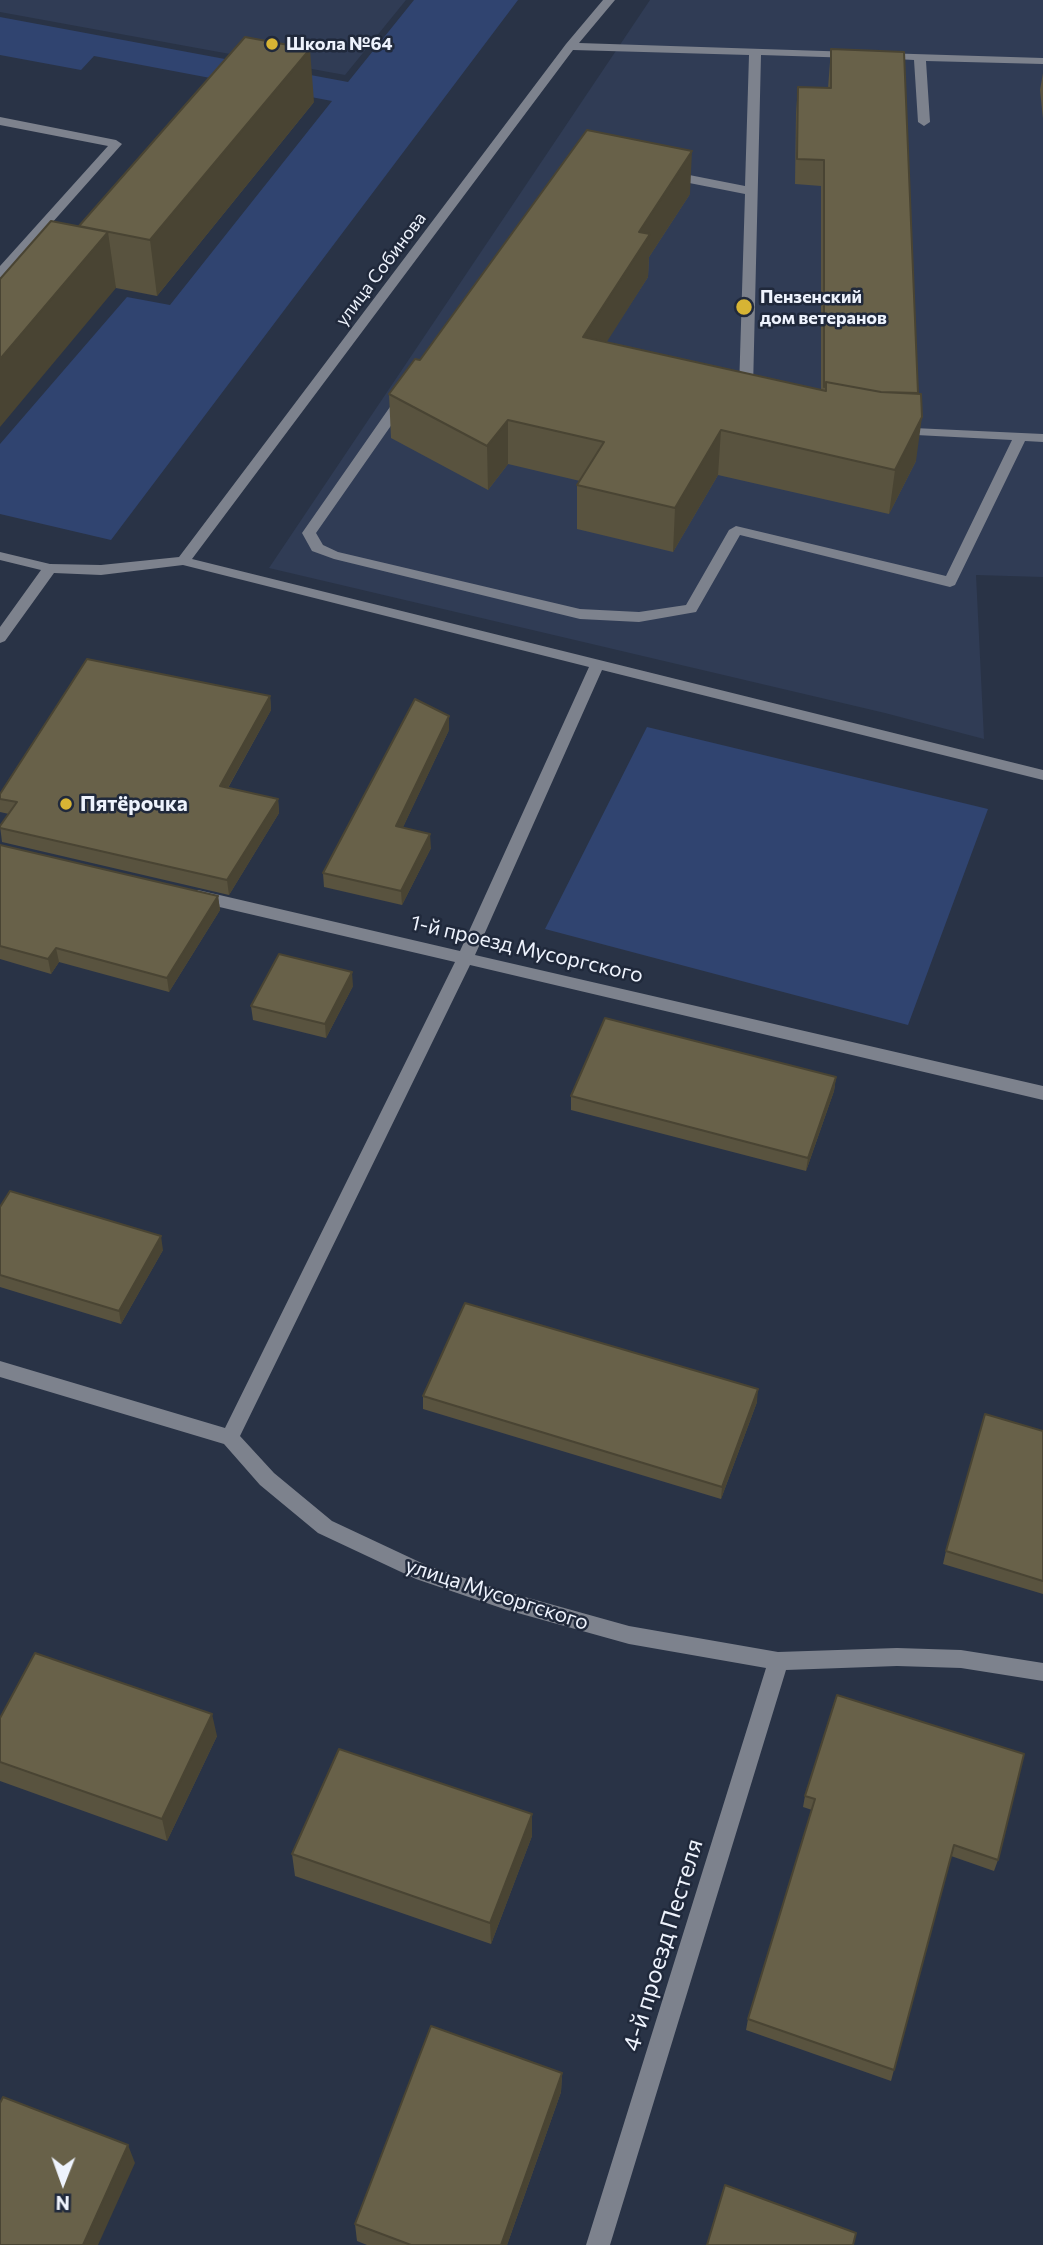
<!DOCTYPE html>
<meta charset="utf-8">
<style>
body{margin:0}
#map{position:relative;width:1043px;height:2245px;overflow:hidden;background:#293346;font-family:Commissioner,sans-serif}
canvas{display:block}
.north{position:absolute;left:28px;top:2147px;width:70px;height:70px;-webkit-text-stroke:5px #20293b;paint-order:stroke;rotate:181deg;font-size:19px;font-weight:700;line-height:28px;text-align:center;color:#eef3fd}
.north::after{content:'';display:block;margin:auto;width:24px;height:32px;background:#eef3fd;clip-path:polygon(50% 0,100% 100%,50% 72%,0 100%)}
</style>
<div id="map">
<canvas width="1043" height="2245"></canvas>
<div class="north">N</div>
</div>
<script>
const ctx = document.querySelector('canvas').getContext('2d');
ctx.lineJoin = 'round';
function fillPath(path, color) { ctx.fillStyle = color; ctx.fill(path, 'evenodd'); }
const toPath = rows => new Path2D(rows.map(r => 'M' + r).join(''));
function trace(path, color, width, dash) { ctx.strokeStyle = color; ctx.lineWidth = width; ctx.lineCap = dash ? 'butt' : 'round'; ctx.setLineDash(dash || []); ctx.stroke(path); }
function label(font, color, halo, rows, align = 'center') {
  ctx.font = font + ' Commissioner,sans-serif'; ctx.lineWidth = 5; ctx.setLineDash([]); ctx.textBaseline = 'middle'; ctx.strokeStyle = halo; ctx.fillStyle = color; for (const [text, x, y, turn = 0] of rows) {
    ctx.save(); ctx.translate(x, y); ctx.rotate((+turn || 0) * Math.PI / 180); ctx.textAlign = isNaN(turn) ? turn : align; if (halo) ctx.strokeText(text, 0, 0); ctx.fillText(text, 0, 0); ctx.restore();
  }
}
fillPath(toPath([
 [0,0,406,0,345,75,0,12],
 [650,0,1043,0,1043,577,976,575,984,739,885,713,269,568]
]), '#303c55');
fillPath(toPath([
 [414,0,518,0,111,540,0,514,0,444,127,297,170,305,332,101,94,56,81,70,0,55,0,17,348,82],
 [647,727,988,809,908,1025,545,929]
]), '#304470');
fillPath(toPath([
 [603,0,615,0,579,43,854,52,860,55,854,58,761,55,753,388,757,392,755,395,745,395,739,389,745,194,669,179,663,175,669,171,745,186,749,55,573,50,192,559,1043,770,1043,780,602,670,475,955,1043,1086,1043,1100,470,965,240,1436,274,1473,332,1521,428,1566,507,1592,629,1626,778,1652,897,1648,961,1650,1043,1663,1043,1681,961,1668,897,1666,786,1670,610,2245,586,2245,766,1668,629,1644,507,1610,416,1579,318,1533,260,1485,224,1444,0,1377,0,1361,225,1428,455,962,198,902,190,896,198,890,460,951,589,667,183,565,101,575,54,573,5,641,0,643,0,627,41,570,0,560,0,552,50,564,101,565,179,557,566,44,603,0],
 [882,53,1043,58,1043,64,926,61,930,122,924,126,918,122,914,60,878,58,878,54,882,53],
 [0,117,116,140,122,144,4,277,0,278,0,266,108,146,0,125,0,117],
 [404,393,411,397,316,533,323,545,338,552,580,609,639,612,686,605,729,530,736,526,946,576,1012,440,897,434,892,433,892,427,1043,434,1043,442,1025,441,955,585,950,587,740,535,696,612,639,622,580,619,334,559,312,551,302,533,399,394,404,393]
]), '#7d828d');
fillPath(toPath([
 [831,49,916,461,889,514,718,475,673,552,577,529,577,485,580,481,508,464,488,490,391,438,389,394,420,360,690,194,649,257,648,277,606,342,821,390,821,186,795,184,796,113,798,87,828,88],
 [1043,73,1043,119,1040,90],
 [314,102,157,296,116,288,79,227],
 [270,696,271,710,228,788,278,799,279,813,229,895,2,842,0,826,9,814,0,812,0,794],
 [449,730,403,827,431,848,402,905,324,887,323,873],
 [0,845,218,896,220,910,169,992,59,962,51,974,0,959],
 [353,986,326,1038,253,1020,251,1006],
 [836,1077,834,1091,806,1171,571,1110,571,1096],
 [0,1207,163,1250,121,1324,0,1287],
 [423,1396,757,1402,721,1499,423,1409],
 [1043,1431,1043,1594,943,1564,946,1551],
 [0,1718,217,1736,167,1841,0,1781],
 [805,1796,998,1860,994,1871,951,1856,891,2081,746,2030,748,2019,812,1810,803,1807],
 [532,1836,491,1944,295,1876,292,1854],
 [562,2073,561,2092,507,2245,367,2245,357,2241,355,2224]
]), '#59533f');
fillPath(toPath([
 [310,49,314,102,157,296,150,240],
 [692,151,690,194,649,257,648,277,582,381,583,337,639,232],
 [108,232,116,288,0,427,0,359],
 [922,417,916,461,889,514,895,470],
 [508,420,508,464,488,490,487,446],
 [721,430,718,475,673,552,675,508],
 [270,696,271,710,221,800,220,786],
 [449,716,449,730,397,840,396,826],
 [278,799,279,813,229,895,227,880],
 [430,834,431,848,402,905,401,891],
 [218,896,220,910,169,992,167,978],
 [56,948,59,962,51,974,48,959],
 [352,972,353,986,326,1038,325,1024],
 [836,1077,834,1091,806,1171,808,1158],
 [161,1236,163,1250,121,1324,119,1311],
 [758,1389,757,1402,721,1499,722,1487],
 [212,1714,217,1736,167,1841,162,1819],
 [532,1814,532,1836,491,1944,490,1923],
 [562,2073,561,2092,507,2245,501,2245],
 [128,2145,135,2163,98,2245,83,2245]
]), '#494433');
const building = toPath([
 [245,37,310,49,150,240,79,226,245,37],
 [831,49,904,52,918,393,881,392,826,382,826,387,824,387,824,160,797,159,798,87,831,88,831,49],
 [587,130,692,151,639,232,650,234,583,337,826,391,826,382,881,392,921,394,922,417,895,470,721,430,675,508,577,485,604,442,508,420,487,446,389,394,415,359,420,360,587,130],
 [51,221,108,232,0,359,0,279,51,221],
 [87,659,270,696,220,786,278,799,227,880,0,828,0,826,17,802,0,799,0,794,87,659],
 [415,699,449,716,396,826,430,834,401,891,323,873,415,699],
 [0,845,218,896,167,978,56,948,48,959,0,946,0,845],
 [279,954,352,972,325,1024,251,1006,279,954],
 [605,1018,836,1077,808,1158,571,1096,605,1018],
 [10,1191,161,1236,119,1311,0,1275,0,1207,10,1191],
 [465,1303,758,1389,722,1487,423,1396,465,1303],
 [985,1414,1043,1431,1043,1581,946,1551,985,1414],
 [35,1653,212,1714,162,1819,0,1762,0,1718,35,1653],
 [837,1695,1024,1754,998,1860,954,1845,894,2070,748,2019,815,1799,805,1796,837,1695],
 [339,1749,532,1814,490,1923,292,1854,339,1749],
 [431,2026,562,2073,501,2245,411,2245,355,2224,431,2026],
 [3,2097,128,2145,83,2245,0,2245,0,2103,3,2097],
 [725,2185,856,2233,853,2245,707,2245,725,2185]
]);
fillPath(building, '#686149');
trace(building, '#494433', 2);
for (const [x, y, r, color] of [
 [272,44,7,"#d7b434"],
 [744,307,9,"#d7b434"],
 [66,804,7,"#d7b434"]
]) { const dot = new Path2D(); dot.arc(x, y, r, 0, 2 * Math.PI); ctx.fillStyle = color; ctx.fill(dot); trace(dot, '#20293b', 2.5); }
label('bold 18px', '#eef3fd', '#20293b', [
 ["Школа №64",286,44],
 ["Пензенский",760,297],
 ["дом ветеранов",760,318]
], 'left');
label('18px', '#eef3fd', '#20293b', [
 ["улица Собинова",381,269,-53]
]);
label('bold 21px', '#eef3fd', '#20293b', [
 ["Пятёрочка",80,804]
], 'left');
label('21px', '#eef3fd', '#20293b', [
 ["1-й проезд Мусоргского",527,949,13],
 ["улица Мусоргского",497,1594,18]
]);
label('24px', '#eef3fd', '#20293b', [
 ["4-й проезд Пестеля",663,1945,-73]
]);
</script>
